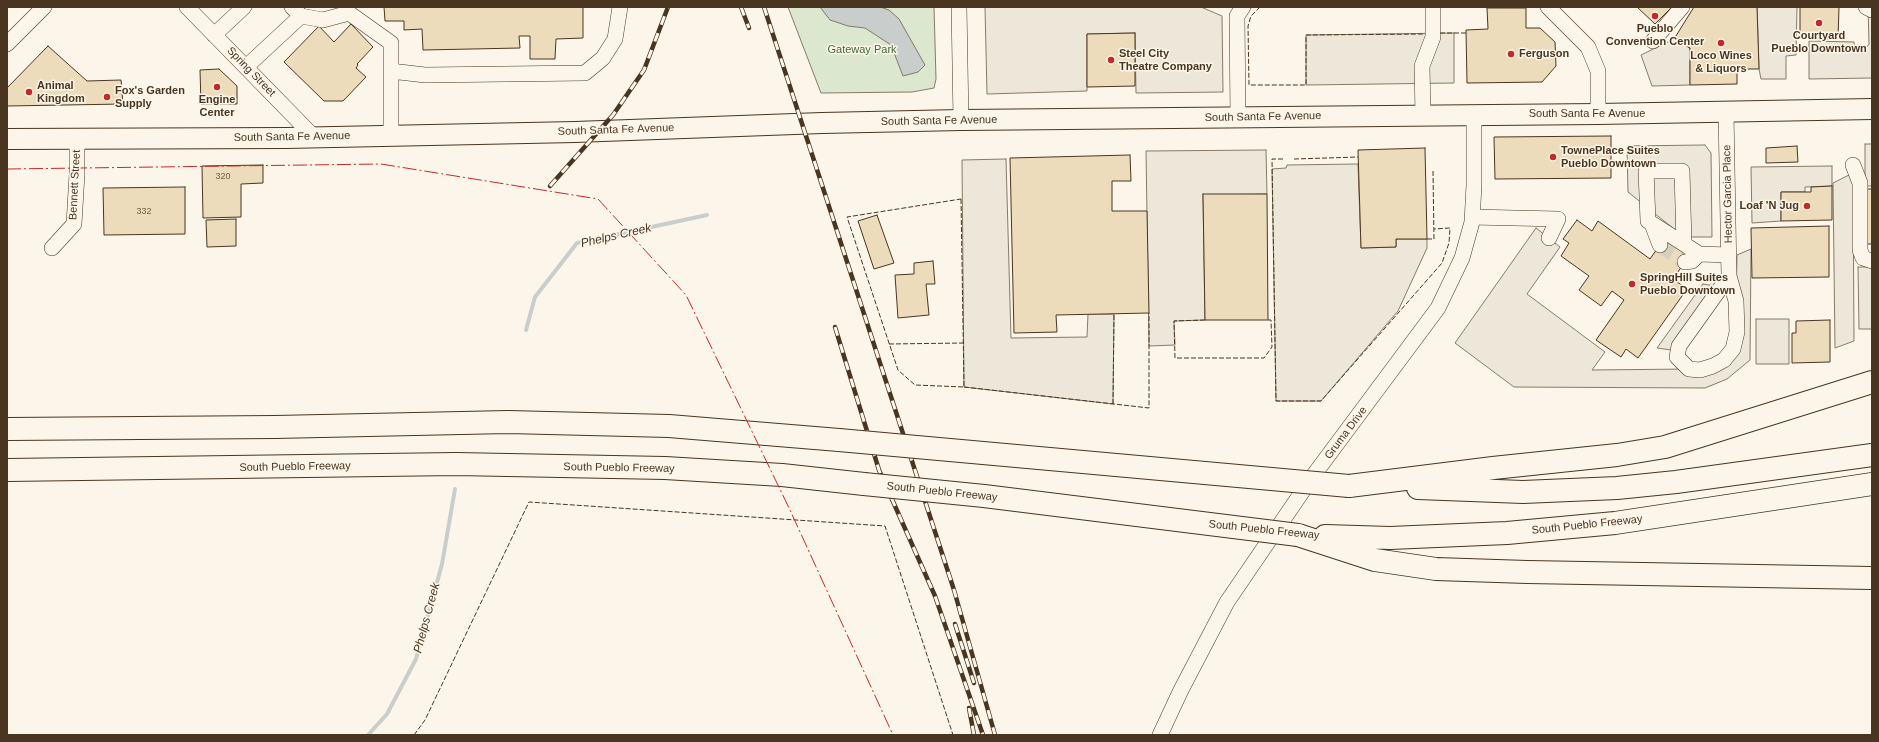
<!DOCTYPE html>
<style>
body{margin:0}
#map{position:relative;width:1879px;height:742px;overflow:hidden;background:#fbf6e9;font-family:Helvetica,sans-serif}
canvas{display:block}
.frame{position:absolute;inset:0;border:8px solid #4a3520;pointer-events:none}
</style>
<div id="map">
<canvas width="1879" height="742"></canvas>
<div class="frame"></div>
</div>
<script>
const ctx = document.querySelector('canvas').getContext('2d');
ctx.lineJoin = 'round';
function fillPath(path, color) { ctx.fillStyle = color; ctx.fill(path, 'evenodd'); }
const toPath = rows => new Path2D(rows.map(r => 'M' + r).join(''));
function trace(path, color, width, dash) { ctx.strokeStyle = color; ctx.lineWidth = width; ctx.lineCap = dash ? 'butt' : 'round'; ctx.setLineDash(dash || []); ctx.stroke(path); }
function label(font, color, halo, rows, align = 'center') {
  ctx.font = font + ' Helvetica,sans-serif'; ctx.lineWidth = 3; ctx.setLineDash([]); ctx.textBaseline = 'middle'; ctx.strokeStyle = halo; ctx.fillStyle = color; for (const [text, x, y, turn = 0] of rows) {
    ctx.save(); ctx.translate(x, y); ctx.rotate((+turn || 0) * Math.PI / 180); ctx.textAlign = isNaN(turn) ? turn : align; if (halo) ctx.strokeText(text, 0, 0); ctx.fillText(text, 0, 0); ctx.restore();
  }
}
const green = toPath([
 [788,7,934,7,936,79,934,88,912,92,821,93,788,7]
]);
fillPath(green, '#dce7d0');
trace(green, '#887966', 1);
const parking = toPath([
 [985,7,1201,7,1222,16,1223,92,1136,93,1135,33,1087,34,1087,91,987,94,985,7],
 [1757,7,1797,7,1796,55,1786,56,1786,79,1761,79,1759,69,1757,7],
 [1868,7,1872,7,1872,78,1809,79,1809,41,1854,42,1855,49,1862,51,1867,47,1869,44,1868,7],
 [1454,33,1454,83,1306,85,1306,35,1454,33],
 [1674,39,1690,48,1690,85,1652,86,1641,55,1674,39],
 [1865,144,1872,144,1872,186,1865,186,1865,144],
 [1705,145,1711,153,1712,237,1684,237,1628,192,1627,146,1705,145],
 [1266,150,1267,194,1203,195,1205,320,1174,321,1175,345,1149,346,1146,151,1266,150],
 [1006,159,1011,338,1087,337,1088,314,1114,314,1113,404,964,387,962,160,1006,159],
 [1358,164,1361,248,1396,247,1396,239,1427,239,1427,248,1398,311,1321,401,1276,401,1272,169,1286,168,1287,165,1358,164],
 [1832,166,1832,186,1805,187,1805,192,1781,192,1781,221,1752,223,1751,167,1832,166],
 [1853,173,1854,341,1835,348,1833,183,1853,173],
 [1536,228,1560,247,1527,294,1605,352,1592,370,1689,369,1724,360,1736,301,1737,255,1751,249,1750,360,1727,379,1705,388,1514,387,1455,343,1536,228],
 [1858,267,1872,267,1872,329,1859,329,1858,267],
 [1703,284,1721,287,1678,351,1657,348,1703,284],
 [1756,319,1789,319,1789,364,1756,364,1756,319]
]);
fillPath(parking, '#ede7d9');
trace(parking, '#887966', 1);
const water = toPath([
 [820,7,880,7,889,10,899,19,925,65,918,72,903,76,891,45,865,28,848,26,830,20,820,7]
]);
fillPath(water, '#c9cecd');
trace(water, '#887966', 1);
trace(toPath([
 [526,330,535,297,577,243,707,215],
 [368,735,387,714,416,659,442,564,455,489]
]), '#c9cecd', 4);
const building = toPath([
 [384,7,583,7,583,38,556,39,555,59,530,59,530,36,519,36,520,48,423,50,422,29,404,30,404,21,385,21,384,7],
 [1637,7,1672,7,1655,24,1637,7],
 [1694,7,1757,7,1759,69,1737,69,1737,84,1690,85,1690,48,1674,39,1694,7],
 [1800,7,1839,7,1838,39,1800,38,1800,7],
 [1487,8,1526,8,1526,28,1540,28,1555,42,1556,66,1542,82,1467,83,1466,30,1488,29,1487,8],
 [351,24,373,47,357,64,358,65,356,68,366,77,343,101,324,101,284,62,319,26,334,42,351,24],
 [1135,33,1135,86,1087,87,1087,34,1135,33],
 [48,46,87,81,121,80,123,104,7,106,7,88,48,46],
 [219,69,237,86,237,104,201,104,200,70,219,69],
 [1611,136,1611,178,1495,179,1494,137,1611,136],
 [1797,146,1798,162,1766,163,1766,148,1797,146],
 [1425,148,1427,239,1396,239,1396,247,1361,248,1358,150,1425,148],
 [1130,155,1131,181,1112,181,1112,211,1147,211,1149,313,1056,315,1057,332,1014,333,1010,158,1130,155],
 [263,165,263,183,241,184,241,217,203,218,202,166,263,165],
 [1832,186,1832,220,1781,221,1781,192,1811,192,1811,187,1832,186],
 [185,187,185,234,104,235,103,188,185,187],
 [1867,189,1872,189,1872,244,1867,244,1867,189],
 [1203,194,1267,194,1268,320,1205,320,1203,194],
 [877,215,894,263,874,269,858,221,877,215],
 [236,219,236,246,207,247,206,220,236,219],
 [1577,220,1592,231,1598,221,1650,259,1664,239,1689,256,1673,279,1687,289,1638,358,1626,349,1621,357,1596,340,1624,300,1612,291,1601,306,1579,290,1589,276,1561,256,1569,243,1563,239,1577,220],
 [1829,226,1829,277,1752,278,1751,228,1829,226],
 [933,261,935,284,926,284,929,315,898,318,895,275,914,274,914,263,933,261],
 [1830,320,1830,362,1792,363,1792,333,1796,333,1796,321,1830,320]
]);
fillPath(building, '#ecdcbc');
trace(building, '#4a3520', 1);
trace(toPath([
 [1660,245,1685,262]
]), '#d8cfc1', 15, [15, 8]);
const minor = toPath([
 [187,7,314,137],
 [959,7,961,120],
 [1548,7,1588,47,1598,71,1598,114],
 [1866,7,1872,10],
 [301,16,323,20,349,13,391,43,391,135],
 [214,35,244,7],
 [1653,41,1682,7],
 [7,44,44,7],
 [246,67,301,16,292,7],
 [391,71,425,75,585,73,603,58,615,39,620,7],
 [1726,112,1729,276,1736,301,1737,332,1733,349,1724,360,1713,366,1700,370,1689,369,1677,357,1679,346,1729,276],
 [1423,115,1422,66,1433,37,1433,7],
 [1238,118,1237,16,1243,7],
 [1853,165,1860,183,1860,250,1863,258,1872,261],
 [1472,217,1558,219,1549,238],
 [1652,224,1660,245],
 [1684,244,1682,171,1646,171,1648,221,1684,244,1699,254,1729,255],
 [52,248,74,224,77,174,77,138],
 [1685,262,1692,261,1699,254],
 [1160,735,1181,690,1227,602,1313,476,1438,308,1462,258,1472,222,1474,185,1474,114]
]);
const major = toPath([
 [7,139,286,138,575,132,822,123,961,120,1598,114,1872,109]
]);
const highway = toPath([
 [7,429,275,427,508,422,669,426,839,440],
 [7,470,456,464,665,468,782,475,864,484],
 [1349,486,1493,468,1617,455,1665,447,1872,382],
 [1418,488,1523,492,1617,488,1676,482,1872,455],
 [1298,535,1375,560,1436,569,1527,572,1872,578],
 [1325,536,1390,538,1507,533,1615,523,1872,484]
]);
trace(minor, '#4a3520', 16);
trace(major, '#4a3520', 22);
trace(highway, '#4a3520', 24);
trace(minor, '#fbf6e9', 15);
trace(major, '#fbf6e9', 20);
trace(highway, '#fbf6e9', 22);
const rail = toPath([
 [741,7,749,28],
 [764,7,954,590,995,735],
 [550,186,613,115,644,70,668,7],
 [835,327,879,470,935,596,983,735],
 [955,624,974,683],
 [969,708,974,735]
]);
trace(rail, '#4a3520', 4.5);
trace(rail, '#fbf6e9', 3, [9]);
const highwayBridge = toPath([
 [839,440,1349,486],
 [864,484,984,496,1298,535]
]);
trace(highwayBridge, '#4a3520', 24, []);
trace(highwayBridge, '#fbf6e9', 22);
trace(toPath([
 [1260,7,1251,16,1248,26,1249,85,1306,85,1306,35,1425,34],
 [1440,33,1466,33],
 [1283,159,1272,159,1276,401,1321,401,1442,263,1449,243,1450,228,1434,229],
 [1294,159,1358,157],
 [961,199,964,387,915,385,898,370,847,217,961,199],
 [1427,239,1434,239,1433,171],
 [1205,320,1174,321,1175,358,1264,358,1272,347,1271,320,1268,320],
 [889,344,964,343],
 [964,387,1149,408,1149,313],
 [1113,404,1114,314],
 [414,735,425,720,529,502,885,526,953,735]
]), '#4a3520', 1, [5, 2]);
trace(toPath([
 [7,169,381,164,598,199,686,295,790,510,893,735]
]), '#c62828', 1, [14, 3, 2, 3]);
for (const [x, y, r, color] of [
 [1655,16,4,"#c62828"],
 [1819,23,4,"#c62828"],
 [1721,43,4,"#c62828"],
 [1511,54,4,"#c62828"],
 [1111,60,4,"#c62828"],
 [217,87,4,"#c62828"],
 [29,92,4,"#c62828"],
 [107,97,4,"#c62828"],
 [1553,157,4,"#c62828"],
 [1807,206,4,"#c62828"],
 [1632,284,4,"#c62828"]
]) { const dot = new Path2D(); dot.arc(x, y, r, 0, 2 * Math.PI); ctx.fillStyle = color; ctx.fill(dot); trace(dot, '#fbf6e9', 1.5); }
label('9px', '#725f47', null, [
 ["320",223,177],
 ["332",144,212]
]);
label('bold 11px', '#4a3520', '#fbf6e9', [
 ["Pueblo",1655,29,"center"],
 ["Convention Center",1655,42,"center"],
 ["Courtyard",1819,36,"center"],
 ["Pueblo Downtown",1819,49,"center"],
 ["Steel City",1119,54],
 ["Theatre Company",1119,67],
 ["Ferguson",1519,54],
 ["Loco Wines",1721,56,"center"],
 ["& Liquors",1721,69,"center"],
 ["Animal",37,86],
 ["Kingdom",37,99],
 ["Fox's Garden",115,91],
 ["Supply",115,104],
 ["Engine",217,100,"center"],
 ["Center",217,113,"center"],
 ["TownePlace Suites",1561,151],
 ["Pueblo Downtown",1561,164],
 ["Loaf 'N Jug",1799,206,"right"],
 ["SpringHill Suites",1640,278],
 ["Pueblo Downtown",1640,291]
], 'left');
label('11px', '#436837', '#fbf6e9', [
 ["Gateway Park",862,50]
]);
label('11px', '#4a3520', '#fbf6e9', [
 ["Spring Street",251,72,46],
 ["South Santa Fe Avenue",1587,114],
 ["South Santa Fe Avenue",1263,117,-1],
 ["South Santa Fe Avenue",939,121,-1],
 ["South Santa Fe Avenue",616,130,-2],
 ["South Santa Fe Avenue",292,137,-1],
 ["Bennett Street",75,185,-87],
 ["Hector Garcia Place",1728,194,-91],
 ["Gruma Drive",1346,433,-53],
 ["South Pueblo Freeway",295,467,-1],
 ["South Pueblo Freeway",619,468,1],
 ["South Pueblo Freeway",942,492,6],
 ["South Pueblo Freeway",1587,525,-6],
 ["South Pueblo Freeway",1264,530,6]
]);
label('italic 12px', '#4a3520', '#fbf6e9', [
 ["Phelps Creek",616,236,-13],
 ["Phelps Creek",427,618,-75]
]);
</script>
